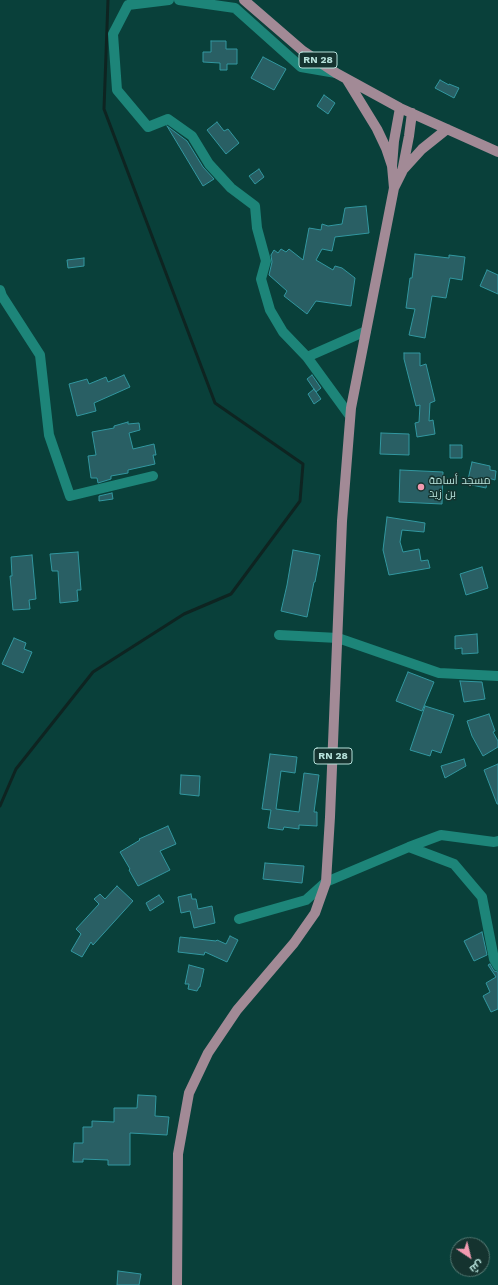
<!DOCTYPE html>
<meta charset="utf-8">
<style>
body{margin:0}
#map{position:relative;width:498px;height:1285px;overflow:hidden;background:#09403a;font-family:"Work Sans",Cairo,sans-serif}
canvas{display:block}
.north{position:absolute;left:450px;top:1237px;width:40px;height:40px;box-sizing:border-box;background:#15332f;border:1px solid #557973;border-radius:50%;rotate:145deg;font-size:11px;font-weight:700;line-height:16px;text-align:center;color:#b6e1da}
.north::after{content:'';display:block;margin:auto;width:14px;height:18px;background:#f29ab0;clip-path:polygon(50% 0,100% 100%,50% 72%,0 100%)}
</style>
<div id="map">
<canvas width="498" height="1285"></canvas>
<div class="north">ش</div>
</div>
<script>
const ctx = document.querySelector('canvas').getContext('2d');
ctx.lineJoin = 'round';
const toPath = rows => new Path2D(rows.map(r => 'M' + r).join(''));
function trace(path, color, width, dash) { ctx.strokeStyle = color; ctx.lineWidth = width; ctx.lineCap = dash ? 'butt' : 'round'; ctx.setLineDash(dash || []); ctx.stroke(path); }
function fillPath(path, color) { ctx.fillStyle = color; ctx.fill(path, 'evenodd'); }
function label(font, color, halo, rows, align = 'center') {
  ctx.font = font + ' "Work Sans",Cairo,sans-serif'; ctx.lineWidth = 3; ctx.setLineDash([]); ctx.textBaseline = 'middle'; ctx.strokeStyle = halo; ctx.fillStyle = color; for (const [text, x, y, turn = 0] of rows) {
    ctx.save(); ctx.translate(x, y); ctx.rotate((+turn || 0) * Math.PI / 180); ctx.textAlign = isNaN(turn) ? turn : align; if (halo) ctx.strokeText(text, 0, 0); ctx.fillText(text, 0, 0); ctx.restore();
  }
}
trace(toPath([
 [0,806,16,769,93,672,184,614,231,594,300,501,303,464,215,403,104,109,108,0]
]), '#0e2421', 3);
const building = toPath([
 [211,41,226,41,226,49,237,49,237,64,227,64,227,70,220,70,220,63,203,62,203,52,211,52,211,41],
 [263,57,286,69,274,90,251,78,263,57],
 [440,80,449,85,449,84,459,88,454,98,435,88,440,80],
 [324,95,335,103,328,114,317,106,324,95],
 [217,122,224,131,228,129,239,143,226,154,207,130,217,122],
 [167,126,187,141,203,167,214,179,203,186,167,126],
 [259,169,264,177,255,184,249,176,259,169],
 [366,206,369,233,335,237,332,251,322,249,316,260,333,270,335,266,342,268,355,278,351,306,316,301,307,314,284,296,287,291,269,275,272,262,271,255,274,250,278,253,281,249,286,252,289,249,303,260,309,228,321,230,322,224,328,226,342,224,345,208,366,206],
 [415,254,449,258,449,255,465,257,462,280,450,278,446,298,432,296,425,338,409,335,415,309,406,308,410,278,412,278,415,254],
 [84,258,84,266,68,268,67,260,84,258],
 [487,270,498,275,498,294,480,286,487,270],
 [404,353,420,353,420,366,426,364,435,401,430,403,429,421,433,420,435,434,417,437,415,423,419,422,420,405,416,406,404,359,404,353],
 [124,375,130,387,94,403,96,411,77,416,69,384,87,379,89,384,106,377,108,382,124,375],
 [312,375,321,388,316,392,307,379,312,375],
 [314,389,321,399,314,404,308,394,314,389],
 [128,422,128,424,139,423,140,430,129,433,133,449,154,444,156,455,153,455,155,464,128,470,128,473,111,476,111,479,98,483,97,478,91,478,88,456,96,455,92,432,114,428,114,426,128,422],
 [381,433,409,434,409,455,380,454,381,433],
 [450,445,462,445,462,458,450,458,450,445],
 [472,462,490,466,490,470,496,471,495,480,488,478,486,488,467,484,472,462],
 [400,470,443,472,442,504,399,502,400,470],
 [112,493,113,499,99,501,99,496,112,493],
 [387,517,425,523,424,532,402,530,400,542,403,552,419,549,421,561,428,560,430,568,389,575,383,550,387,517],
 [293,550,320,555,315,582,314,582,307,617,281,611,287,585,293,550],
 [78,552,81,590,77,590,78,601,60,603,58,571,52,571,50,554,78,552],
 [32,555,36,599,29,600,30,609,13,610,10,576,12,576,11,557,32,555],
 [482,567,488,588,466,595,460,574,482,567],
 [477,634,478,653,462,654,462,648,455,649,455,636,477,634],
 [14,638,26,643,24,649,32,652,23,673,2,664,14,638],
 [408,672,434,682,422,711,396,701,408,672],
 [460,681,482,682,485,699,464,702,460,681],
 [425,706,454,715,441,753,432,750,430,756,410,750,425,706],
 [489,714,495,731,493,732,498,741,498,747,483,756,472,736,467,721,489,714],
 [270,754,297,757,295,773,281,771,276,809,299,812,304,773,319,775,314,812,317,812,317,826,299,825,299,829,284,827,283,830,268,828,271,810,262,809,270,754],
 [464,759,466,766,445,778,441,766,464,759],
 [498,764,498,804,497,804,484,770,498,764],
 [181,775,200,776,199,796,180,794,181,775],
 [168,826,176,844,160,851,170,870,138,886,129,870,130,869,120,852,140,840,139,839,168,826],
 [265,863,304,866,302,883,263,879,265,863],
 [117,886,133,901,93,945,91,942,82,957,71,951,81,934,76,929,99,904,94,899,100,894,105,899,117,886],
 [191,894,192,899,196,899,198,909,212,906,215,923,194,928,190,911,181,913,178,897,191,894],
 [159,895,164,902,150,911,146,903,159,895],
 [482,932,487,955,474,961,464,941,482,932],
 [230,936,238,940,227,962,205,952,204,955,178,952,180,937,216,941,217,940,226,944,230,936],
 [490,964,494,971,498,972,498,1009,491,1012,483,996,490,992,486,983,496,977,488,965,490,964],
 [189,965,204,969,200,987,199,987,197,991,188,989,189,984,185,984,189,965],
 [138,1095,156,1096,155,1116,169,1117,167,1135,130,1133,130,1165,108,1165,108,1160,83,1159,83,1162,73,1162,74,1143,83,1143,83,1127,92,1127,92,1121,114,1122,114,1108,137,1108,138,1095],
 [118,1271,141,1274,139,1285,117,1285,118,1271]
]);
fillPath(building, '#295f64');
trace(building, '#3297a0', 1);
trace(toPath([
 [169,0,128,5,113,34,117,90,148,127,168,119,192,136,209,164,231,188,255,206,257,228,266,261,261,279,270,310,283,332,307,357],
 [179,0,235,8,301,67,336,73],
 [0,290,2,296,40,355,49,435,70,496,153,476],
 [350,416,307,357,366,331],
 [279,635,338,638,439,673,498,676],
 [409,847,441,835,494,842,498,841],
 [239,919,306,900,326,882,409,847,454,864,482,897,494,959,498,966]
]), '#1d8579', 10);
trace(toPath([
 [244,0,303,51,336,73,400,108,498,152],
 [347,80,377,129,386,148,392,166],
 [402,171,422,149,447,129],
 [394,188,392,166,394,141,400,108],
 [177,1285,178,1154,189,1093,208,1053,237,1010,294,943,315,913,326,882,330,817,342,521,351,408,394,188,402,172,409,136,412,113]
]), '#a28a96', 10);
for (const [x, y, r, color] of [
 [421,487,4,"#f29ab0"]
]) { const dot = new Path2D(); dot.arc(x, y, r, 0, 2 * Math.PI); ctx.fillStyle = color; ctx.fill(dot); trace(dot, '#15332f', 1.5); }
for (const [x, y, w] of [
 [318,60,38],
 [333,756,38]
]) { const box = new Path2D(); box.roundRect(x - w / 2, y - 8, w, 16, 3); ctx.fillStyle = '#15332f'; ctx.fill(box); trace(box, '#b6e1da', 1); }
label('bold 10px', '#b6e1da', null, [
 ["RN 28",318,60],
 ["RN 28",333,756]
]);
label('11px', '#b6e1da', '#15332f', [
 ["مسجد أسامة",429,481],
 ["بن زيد",429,494]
], 'left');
</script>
